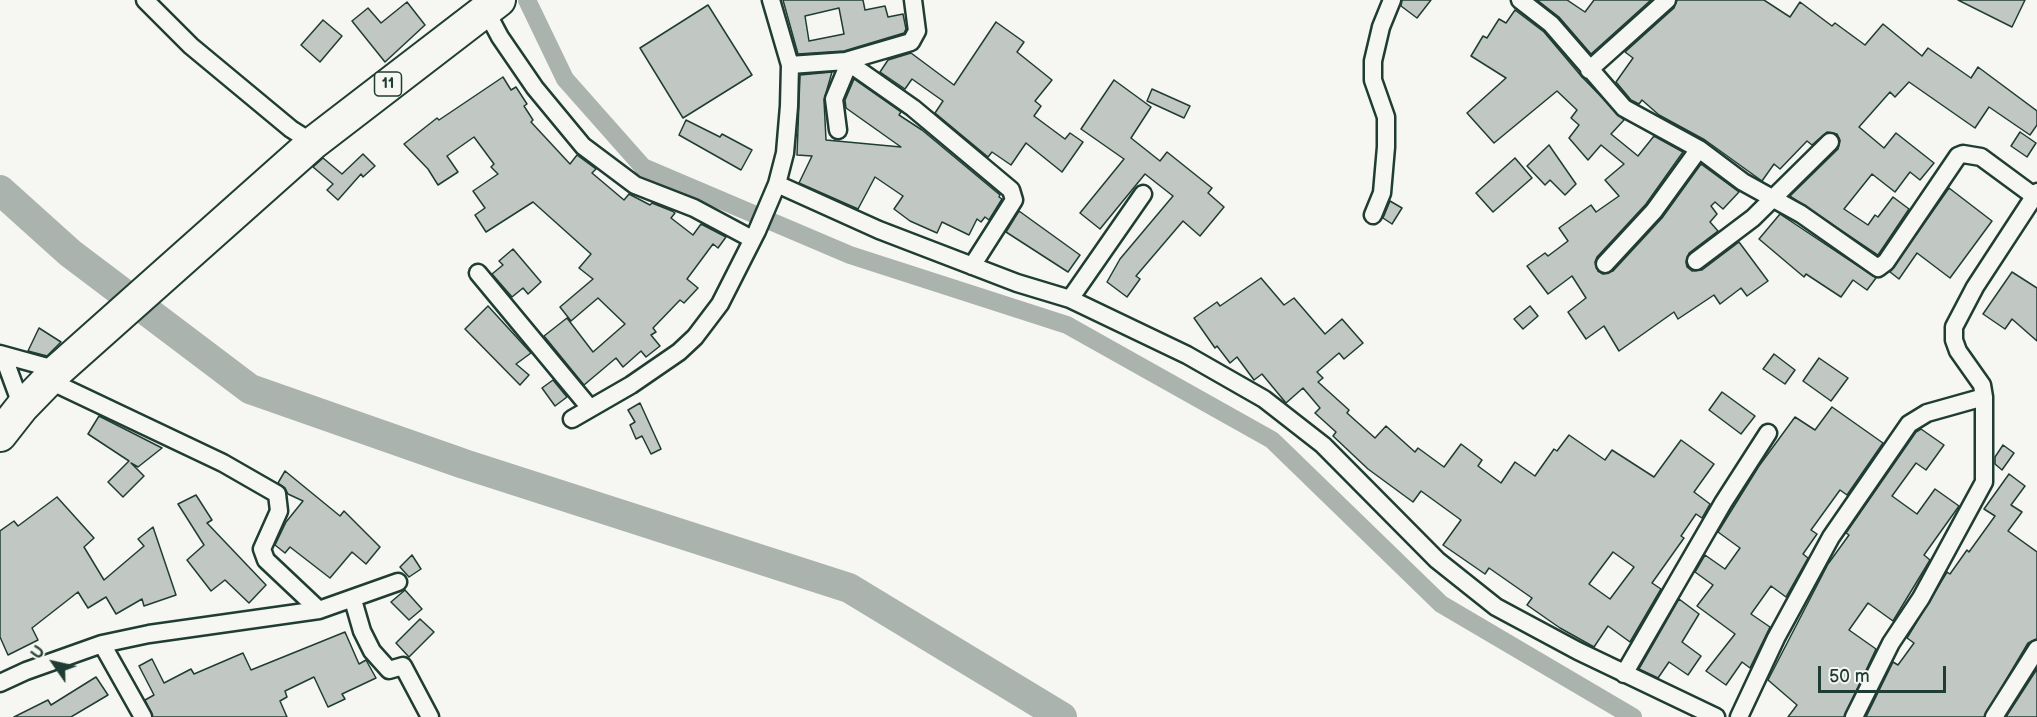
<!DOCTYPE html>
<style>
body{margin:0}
#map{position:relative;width:2037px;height:717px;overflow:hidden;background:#f6f6f2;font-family:"Balsamiq Sans",sans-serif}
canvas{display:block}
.north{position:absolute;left:24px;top:633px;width:60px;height:60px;-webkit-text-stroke:4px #f6f6f2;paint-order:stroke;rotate:304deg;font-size:16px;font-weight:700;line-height:24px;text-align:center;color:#1f3d34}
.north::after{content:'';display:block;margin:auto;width:21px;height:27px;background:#1f3d34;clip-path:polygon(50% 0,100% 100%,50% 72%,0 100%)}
.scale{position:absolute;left:1818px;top:666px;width:128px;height:27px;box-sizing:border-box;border:3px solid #1f3d34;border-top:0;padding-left:8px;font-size:18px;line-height:21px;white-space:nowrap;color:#1f3d34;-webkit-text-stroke:4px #f6f6f2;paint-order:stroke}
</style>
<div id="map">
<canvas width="2037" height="717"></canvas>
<div class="north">U</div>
<div class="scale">50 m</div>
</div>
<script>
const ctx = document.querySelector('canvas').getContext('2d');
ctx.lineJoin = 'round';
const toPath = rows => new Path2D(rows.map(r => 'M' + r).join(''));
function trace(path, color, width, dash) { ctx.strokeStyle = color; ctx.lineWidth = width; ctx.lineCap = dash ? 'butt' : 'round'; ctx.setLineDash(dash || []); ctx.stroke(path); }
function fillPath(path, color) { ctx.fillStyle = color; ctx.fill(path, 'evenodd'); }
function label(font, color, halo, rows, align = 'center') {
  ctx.font = font + ' "Balsamiq Sans",sans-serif'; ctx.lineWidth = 4.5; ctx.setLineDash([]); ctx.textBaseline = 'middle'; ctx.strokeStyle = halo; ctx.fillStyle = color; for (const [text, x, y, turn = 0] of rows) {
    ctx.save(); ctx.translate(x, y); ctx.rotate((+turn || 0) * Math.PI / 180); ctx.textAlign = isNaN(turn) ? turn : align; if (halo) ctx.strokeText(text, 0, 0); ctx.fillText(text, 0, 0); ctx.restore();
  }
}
trace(toPath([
 [527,0,565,79,643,167,850,255,1067,325,1272,440,1441,604,1633,717]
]), '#aab3ae', 18);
trace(toPath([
 [0,190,70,253,250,389,464,464,849,588,1062,717]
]), '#aab3ae', 30);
const building = toPath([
 [783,0,863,0,865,10,885,6,888,17,903,14,906,29,904,33,844,51,798,54,783,0],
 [839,8,844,34,809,41,805,16,839,8],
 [1402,0,1431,0,1417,18,1401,6,1402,0],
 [1537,0,1567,0,1585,12,1594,0,1651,0,1591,54,1559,17,1537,0],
 [1677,0,1764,0,1790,17,1800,2,1832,26,1835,23,1865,45,1883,24,1922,56,1928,48,1971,78,1978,67,2037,111,2037,125,2030,135,1989,107,1975,128,1909,82,1895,97,1890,92,1859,127,1884,148,1896,133,1934,163,1920,180,1910,172,1895,192,1872,174,1844,209,1868,225,1875,215,1878,217,1893,197,1909,209,1878,255,1790,196,1838,149,1840,140,1837,134,1827,132,1812,145,1807,141,1780,169,1774,164,1762,181,1705,140,1659,115,1642,100,1639,104,1631,100,1616,82,1633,58,1625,52,1674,8,1677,0],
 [1958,0,2025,0,2012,27,1958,0],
 [407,2,425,25,385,62,352,21,368,8,381,23,407,2],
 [708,5,752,75,683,118,640,48,708,5],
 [1515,10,1544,32,1582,77,1624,120,1611,134,1638,156,1654,136,1683,152,1646,204,1597,257,1595,262,1598,271,1603,274,1613,271,1662,218,1701,164,1739,192,1723,209,1715,202,1711,206,1717,214,1710,222,1718,231,1689,253,1686,262,1687,267,1692,271,1702,270,1739,242,1768,281,1747,296,1741,288,1720,304,1714,295,1678,319,1674,312,1619,351,1604,326,1586,339,1568,312,1586,298,1572,276,1548,294,1527,266,1545,253,1548,256,1568,241,1559,228,1591,205,1596,212,1619,196,1605,180,1624,164,1601,145,1588,160,1569,138,1579,125,1571,118,1577,110,1557,91,1494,143,1467,113,1506,78,1471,56,1483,36,1487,38,1499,19,1506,23,1515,10],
 [323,20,342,36,320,62,301,45,323,20],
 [996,22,1024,42,1017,52,1052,80,1035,101,1041,106,1034,116,1065,139,1070,133,1083,142,1062,172,1026,143,1011,165,992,152,988,157,935,113,943,101,912,79,905,89,880,72,888,60,911,53,954,85,996,22],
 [832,72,824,100,826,140,901,147,846,108,845,100,854,79,901,112,899,115,922,130,1000,195,999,197,1002,199,989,220,985,217,981,222,977,219,969,235,942,222,937,233,910,221,894,209,903,196,875,177,858,209,799,183,812,156,797,155,800,75,832,72],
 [503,77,511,90,516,87,527,104,524,106,533,120,531,122,570,164,577,155,596,169,592,173,624,200,629,194,650,205,652,203,672,211,675,213,671,218,693,235,701,224,726,237,718,248,713,244,687,279,698,288,684,303,680,300,653,328,656,332,651,335,660,346,646,357,641,351,623,367,616,358,584,385,544,336,567,318,593,352,625,324,598,298,571,321,560,307,593,279,579,268,591,254,533,202,486,232,475,215,485,208,473,191,498,174,491,167,494,164,474,137,447,156,458,172,438,185,428,169,404,144,437,118,439,120,503,77],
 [1114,80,1151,107,1131,138,1160,161,1167,152,1212,188,1208,193,1224,207,1200,236,1183,221,1136,276,1140,279,1127,297,1107,282,1120,259,1173,196,1145,174,1100,229,1080,213,1124,159,1081,129,1114,80],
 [1152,89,1190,106,1184,118,1147,101,1152,89],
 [686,120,720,137,722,134,752,150,741,170,679,135,686,120],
 [2020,132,2036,143,2027,157,2011,146,2020,132],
 [1549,145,1576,184,1565,195,1550,180,1545,185,1527,166,1549,145],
 [363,154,375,166,363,177,361,174,338,200,327,190,333,184,313,167,323,158,342,174,363,154],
 [1515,158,1532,178,1493,212,1476,193,1515,158],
 [1949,188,1992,221,1950,278,1917,253,1899,279,1890,272,1949,188],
 [1390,201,1402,208,1392,224,1383,218,1390,201],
 [1019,211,1080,255,1068,272,1006,232,1019,211],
 [1780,214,1876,278,1867,290,1853,280,1841,297,1806,274,1804,277,1759,239,1780,214],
 [513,249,541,282,528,294,523,288,512,297,492,274,503,265,499,261,513,249],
 [2012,272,2037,288,2037,341,2012,319,2005,329,1983,314,2012,272],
 [1261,278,1284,305,1294,298,1325,334,1342,319,1363,343,1344,359,1339,353,1317,372,1323,378,1318,382,1349,410,1347,413,1375,438,1386,426,1415,452,1418,448,1444,467,1461,444,1482,460,1478,466,1501,483,1515,462,1535,476,1554,449,1557,451,1569,435,1605,460,1612,450,1654,477,1681,440,1714,464,1694,492,1710,504,1702,518,1696,514,1681,536,1684,538,1652,583,1661,589,1630,642,1608,626,1594,647,1560,628,1527,605,1532,598,1489,568,1485,574,1443,545,1461,520,1421,491,1413,502,1368,469,1333,436,1336,432,1315,413,1320,408,1303,388,1286,403,1262,374,1254,380,1237,357,1230,363,1217,346,1215,348,1194,318,1217,302,1220,306,1261,278],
 [1613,552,1634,567,1610,599,1589,584,1613,552],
 [488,306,531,353,516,364,529,375,520,385,465,329,488,306],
 [1530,306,1538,316,1523,329,1514,319,1530,306],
 [39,328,61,342,47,356,28,351,39,328],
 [1774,354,1795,370,1785,384,1763,369,1774,354],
 [1819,358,1848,378,1831,401,1803,381,1819,358],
 [553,380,567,397,555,406,542,388,553,380],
 [1722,392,1755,416,1741,434,1709,410,1722,392],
 [640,403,661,449,651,454,642,436,636,439,630,425,635,422,628,410,640,403],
 [1832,407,1883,443,1847,495,1840,490,1811,530,1817,534,1803,554,1808,558,1786,597,1771,586,1751,614,1770,627,1750,668,1742,662,1726,685,1706,671,1735,634,1697,606,1713,585,1695,572,1705,555,1725,569,1740,548,1718,532,1759,466,1795,417,1815,430,1832,407],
 [99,416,162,448,138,467,131,463,144,476,123,497,108,482,129,461,88,434,99,416],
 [1921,429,1944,445,1926,470,1916,463,1892,496,1917,514,1935,489,1959,506,1924,555,1930,560,1893,621,1868,603,1849,630,1876,649,1844,717,1788,717,1797,705,1768,680,1828,564,1849,535,1846,533,1916,432,1921,429],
 [2003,445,2014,453,2002,470,1995,464,1995,457,2003,445],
 [285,471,340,516,344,511,380,547,366,564,352,552,330,578,290,547,285,553,275,545,286,522,303,501,288,494,285,488,278,483,285,471],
 [2009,474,2025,486,2011,505,2022,512,2008,531,2037,552,2037,639,2028,643,1984,717,1866,717,1893,662,1898,665,1914,643,1907,638,1947,572,1950,574,1967,550,1969,552,1995,516,1984,509,2009,474],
 [196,495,212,520,207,523,266,585,249,603,225,580,211,591,187,560,204,545,178,504,196,495],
 [57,497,94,538,84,547,104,580,144,546,138,539,153,527,176,595,144,606,142,599,116,614,106,597,88,608,78,592,32,628,38,640,8,655,0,637,0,531,14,521,18,526,57,497],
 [412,555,421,569,409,577,400,567,412,555],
 [405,590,422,609,409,620,391,602,405,590],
 [1679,599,1699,614,1682,642,1701,656,1688,675,1669,662,1658,678,1639,669,1679,599],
 [420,619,434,632,409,657,396,643,420,619],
 [345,632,359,664,366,660,376,678,342,694,345,699,328,707,314,677,285,691,287,697,280,701,287,717,153,717,145,700,154,695,139,666,152,659,164,683,191,669,194,674,243,653,251,670,345,632],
 [2037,669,2037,717,2006,717,2037,669],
 [96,677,108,695,71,717,14,717,48,700,51,705,96,677]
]);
fillPath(building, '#c1c8c3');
trace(building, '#1f3d34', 1.5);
const street = toPath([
 [145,0,191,46,291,129,313,143],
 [1520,0,1551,24,1624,108,1699,149,1743,182,1801,214,1878,268,1886,262,1958,156,1963,154,1981,157,2034,196],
 [484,7,500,37,535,88,583,146,635,185,694,208,752,239],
 [846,61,911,42,917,31,913,0],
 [790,65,846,61,913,108,1011,190,1014,200,972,266],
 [1589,70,1667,0],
 [838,130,834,99,849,63],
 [777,184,879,230,1017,283,1070,299,1187,355,1264,399,1323,445,1437,560,1496,607,1578,651,1716,717],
 [1373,215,1382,193,1386,147,1386,117,1373,80,1373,61,1381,27,1392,0],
 [1696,261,1753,218,1830,142],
 [1605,264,1654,211,1699,149],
 [478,273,590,408],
 [1070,299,1143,194],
 [0,354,58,370],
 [3,355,22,407],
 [48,380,223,463,277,494,279,511,262,549,266,560,319,610],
 [572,419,631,385,679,352,695,337,720,304,757,231,777,184,785,153,789,106,790,65,771,0],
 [353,600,362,631,372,651,389,670,403,666,430,717],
 [102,644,143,717],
 [1624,674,1723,503,1768,433],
 [0,683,26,671,102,644,149,634,319,610,398,582],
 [1739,717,1776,638,1831,537,1909,424,1927,413,1984,397],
 [1854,717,1891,643,1921,598,1984,482,1984,397,1982,385,1958,351,1954,340,1954,327,1975,287,2037,192],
 [1994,717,2037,649]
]);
const highway = toPath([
 [0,435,22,407,58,370,313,143,499,0]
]);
trace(street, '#1f3d34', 21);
trace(highway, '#1f3d34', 36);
trace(street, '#f6f6f2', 16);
trace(highway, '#f6f6f2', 32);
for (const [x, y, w] of [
 [388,84,27]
]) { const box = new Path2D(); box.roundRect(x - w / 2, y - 12, w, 24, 4.5); ctx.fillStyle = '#f6f6f2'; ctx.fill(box); trace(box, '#1f3d34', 1.5); }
label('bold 15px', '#1f3d34', null, [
 ["11",388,84]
]);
</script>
